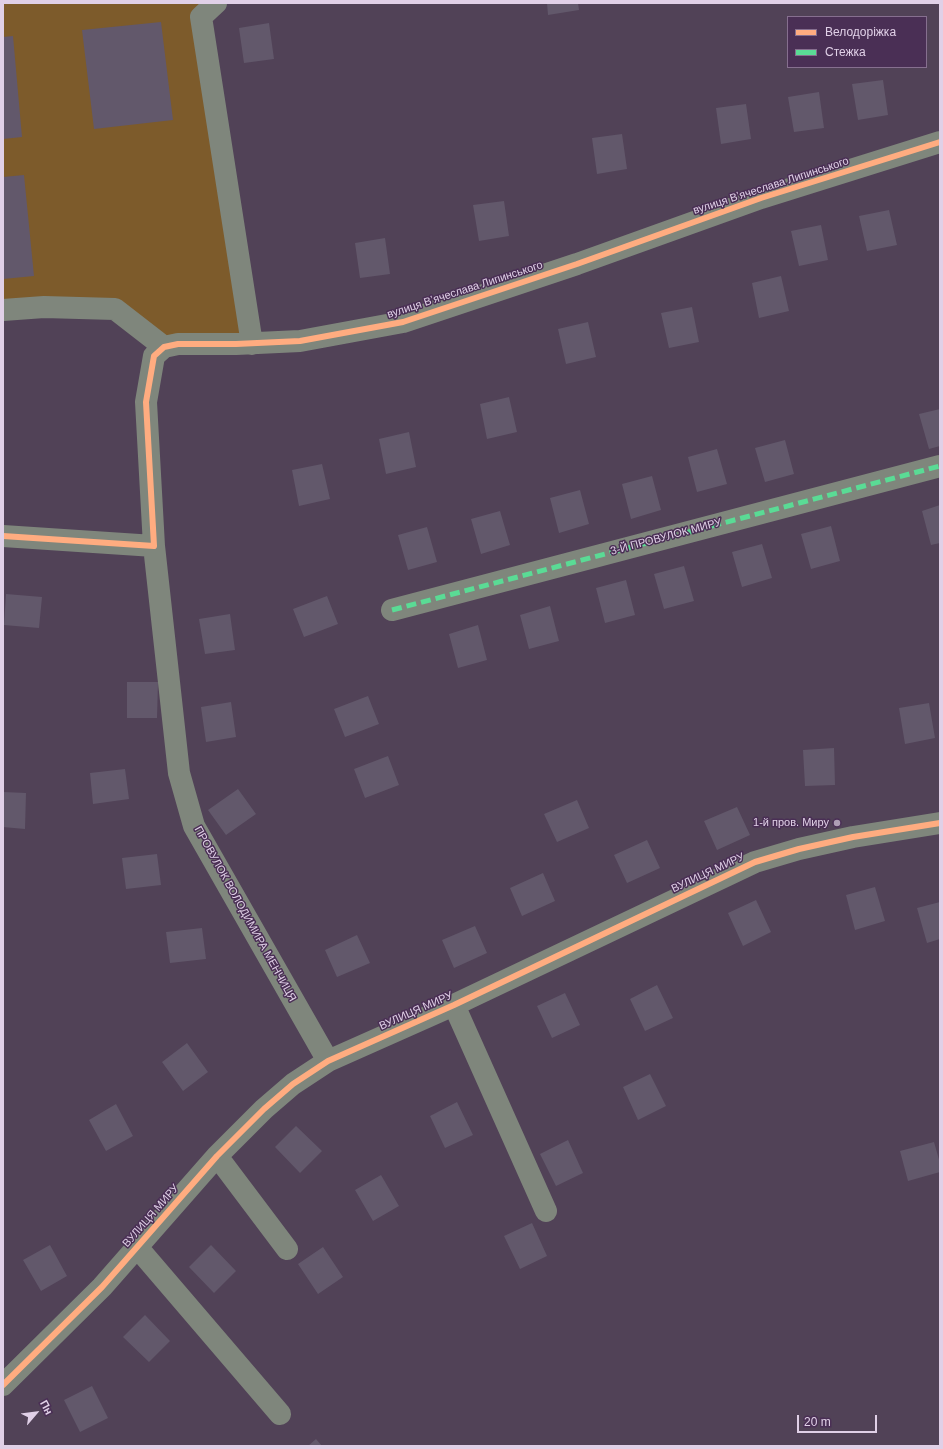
<!DOCTYPE html>
<meta charset="utf-8">
<style>
body{margin:0}
#map{position:relative;width:943px;height:1449px;overflow:hidden;background:#514257;font-family:Arial,sans-serif}
canvas{display:block}
.frame{position:absolute;inset:0;border:4px solid #e0d0e7;pointer-events:none}
.legend{position:absolute;left:787px;top:16px;width:140px;height:52px;box-sizing:border-box;background:#4a2f55;border:1px solid #866f8f;margin:0;padding:5px 7px;list-style:none;font-size:12px;color:#e0d0e7}
.legend li{display:flex;align-items:center;gap:8px;height:20px}
.legend b{width:20px;border:1px solid #866f8f}
.north{position:absolute;left:16px;top:1393px;width:40px;height:40px;-webkit-text-stroke:3px #4a2f55;paint-order:stroke;rotate:62deg;font-size:11px;font-weight:700;line-height:16px;text-align:center;color:#e0d0e7}
.north::after{content:'';display:block;margin:auto;width:14px;height:18px;background:#e0d0e7;clip-path:polygon(50% 0,100% 100%,50% 72%,0 100%)}
.scale{position:absolute;left:797px;top:1415px;width:80px;height:18px;box-sizing:border-box;border:2px solid #e0d0e7;border-top:0;padding-left:5px;font-size:12px;line-height:14px;white-space:nowrap;color:#e0d0e7;-webkit-text-stroke:3px #4a2f55;paint-order:stroke}
</style>
<div id="map">
<canvas width="943" height="1449"></canvas>
<div class="frame"></div>
<ul class="legend">
<li><b style="height:5px;background:#ffac80"></b>Велодоріжка</li>
<li><b style="height:5px;background:#5adb95"></b>Стежка</li>
</ul>
<div class="north">Пн</div>
<div class="scale">20 m</div>
</div>
<script>
const ctx = document.querySelector('canvas').getContext('2d');
ctx.lineJoin = 'round';
function fillPath(path, color) { ctx.fillStyle = color; ctx.fill(path, 'evenodd'); }
const toPath = rows => new Path2D(rows.map(r => 'M' + r).join(''));
function trace(path, color, width, dash) { ctx.strokeStyle = color; ctx.lineWidth = width; ctx.lineCap = dash ? 'butt' : 'round'; ctx.setLineDash(dash || []); ctx.stroke(path); }
function label(font, color, halo, rows, align = 'center') {
  ctx.font = font + ' Arial,sans-serif'; ctx.lineWidth = 3; ctx.setLineDash([]); ctx.textBaseline = 'middle'; ctx.strokeStyle = halo; ctx.fillStyle = color; for (const [text, x, y, turn = 0] of rows) {
    ctx.save(); ctx.translate(x, y); ctx.rotate((+turn || 0) * Math.PI / 180); ctx.textAlign = isNaN(turn) ? turn : align; if (halo) ctx.strokeText(text, 0, 0); ctx.fillText(text, 0, 0); ctx.restore();
  }
}
fillPath(toPath([
 [3,3,200,3,252,344,164,347,115,309,3,310]
]), '#7d5b2b');
fillPath(toPath([
 [547,3,578,3,579,10,548,15],
 [161,22,173,120,94,129,82,30],
 [269,23,274,59,244,63,239,28],
 [13,36,22,137,3,139,3,37],
 [883,80,888,115,858,120,852,84],
 [819,92,824,128,794,132,788,97],
 [746,104,751,139,721,144,716,108],
 [622,134,627,169,597,174,592,138],
 [24,175,34,276,3,279,3,177],
 [504,201,509,236,479,241,473,205],
 [889,210,897,245,867,251,859,216],
 [821,225,828,260,799,266,791,231],
 [385,238,390,274,360,278,355,243],
 [781,276,789,311,759,318,752,283],
 [692,307,699,342,669,348,661,313],
 [588,322,596,357,566,364,558,329],
 [509,397,517,432,487,439,480,404],
 [940,409,940,446,929,449,919,414],
 [409,432,416,467,386,474,379,439],
 [785,440,794,474,765,482,755,448],
 [717,449,727,484,697,492,688,457],
 [322,464,330,499,299,506,292,470],
 [652,476,661,510,631,519,622,484],
 [580,490,589,524,559,533,550,498],
 [940,505,940,543,931,545,922,511],
 [500,511,510,545,481,554,471,519],
 [831,526,840,561,811,569,801,534],
 [427,527,437,562,408,570,398,535],
 [762,544,772,578,742,587,732,552],
 [684,566,694,601,664,609,654,574],
 [626,580,635,615,605,623,596,588],
 [6,594,42,597,39,628,4,625],
 [327,596,338,624,304,637,293,609],
 [550,606,559,641,529,649,520,615],
 [230,614,235,650,205,654,199,619],
 [478,625,487,660,458,668,449,634],
 [127,682,158,682,157,718,127,718],
 [368,696,379,724,345,737,334,709],
 [231,702,236,737,206,742,201,707],
 [929,703,935,738,905,744,899,708],
 [834,748,835,785,805,786,803,750],
 [388,756,399,785,365,798,354,769],
 [125,769,129,799,93,804,90,773],
 [238,789,256,814,226,835,208,810],
 [3,792,26,793,25,829,3,827],
 [577,800,589,828,557,842,544,814],
 [737,807,750,835,717,850,704,821],
 [647,840,660,868,627,883,614,855],
 [157,854,161,885,126,889,122,858],
 [543,873,555,901,522,916,510,888],
 [875,887,885,921,855,930,846,895],
 [756,900,771,932,743,946,728,913],
 [940,902,940,939,927,943,917,908],
 [475,926,487,953,454,968,442,940],
 [202,928,206,959,170,963,166,932],
 [357,935,370,963,337,977,325,950],
 [657,985,673,1018,645,1031,630,999],
 [565,993,580,1025,552,1038,537,1006],
 [187,1043,208,1072,183,1091,162,1062],
 [650,1074,666,1106,638,1120,623,1087],
 [457,1102,473,1135,445,1148,430,1116],
 [116,1104,133,1136,106,1151,89,1120],
 [296,1126,322,1151,300,1173,275,1147],
 [568,1140,583,1173,556,1186,540,1154],
 [934,1142,940,1163,940,1172,908,1181,900,1151],
 [381,1175,399,1206,373,1221,355,1190],
 [532,1223,547,1256,520,1269,504,1236],
 [50,1245,67,1276,41,1291,23,1260],
 [211,1245,236,1271,214,1293,189,1267],
 [323,1247,343,1277,318,1294,298,1264],
 [145,1315,170,1341,149,1362,123,1337],
 [92,1386,108,1418,80,1432,64,1400],
 [316,1439,322,1446,308,1446]
]), '#62586b');
trace(toPath([
 [216,3,201,17,252,344],
 [3,310,44,307,115,309,164,347],
 [3,536,154,546,146,402,154,356,164,347,178,344,236,344,300,341,403,322,577,264,761,198,940,142],
 [154,546,179,773,194,826,328,1061],
 [392,610,940,466],
 [454,1005,546,1211],
 [217,1156,287,1249],
 [137,1247,280,1414],
 [3,1385,102,1287,217,1156,264,1109,293,1084,328,1061,454,1005,755,862,799,849,853,837,940,823]
]), '#7f867c', 22);
trace(toPath([
 [392,610,940,466]
]), '#5adb95', 5, [10, 5]);
trace(toPath([
 [3,536,154,546,146,402,154,356,164,347,178,344,236,344,300,341,403,322,577,264,761,198,940,142],
 [3,1385,102,1287,217,1156,264,1109,293,1084,328,1061,454,1005,755,862,799,849,853,837,940,823]
]), '#ffac80', 6);
for (const [x, y, r, color] of [
 [837,823,4,"#ae9eb5"]
]) { const dot = new Path2D(); dot.arc(x, y, r, 0, 2 * Math.PI); ctx.fillStyle = color; ctx.fill(dot); trace(dot, '#4a2f55', 1.5); }
label('11px', '#e0d0e7', '#4a2f55', [
 ["вулиця Вʼячеслава Липинського",771,186,-18],
 ["вулиця Вʼячеслава Липинського",465,290,-18],
 ["3-Й ПРОВУЛОК МИРУ",666,537,-15],
 ["ВУЛИЦЯ МИРУ",708,873,-25],
 ["ПРОВУЛОК ВОЛОДИМИРА МЕНЧИЦЯ",245,914,61],
 ["ВУЛИЦЯ МИРУ",416,1011,-24],
 ["ВУЛИЦЯ МИРУ",151,1216,-49]
]);
label('11px', '#e0d0e7', '#4a2f55', [
 ["1-й пров. Миру",829,823]
], 'right');
</script>
